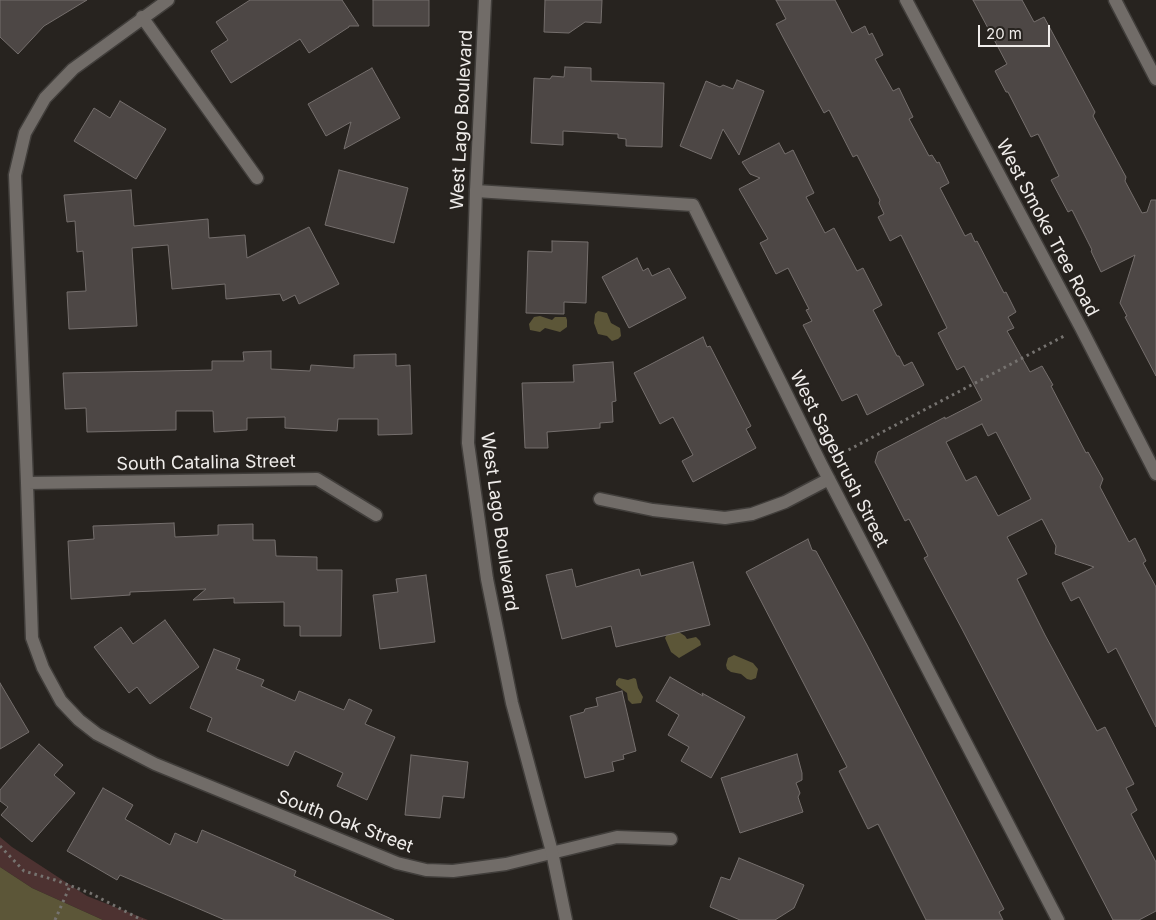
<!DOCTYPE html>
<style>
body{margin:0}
#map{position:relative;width:1156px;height:920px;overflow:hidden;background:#27231f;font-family:Inter,sans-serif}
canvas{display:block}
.scale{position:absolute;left:978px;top:25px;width:72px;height:22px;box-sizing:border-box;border:2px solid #f0edeb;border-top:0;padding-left:6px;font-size:15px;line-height:18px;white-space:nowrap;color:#f0edeb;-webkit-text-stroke:4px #27231f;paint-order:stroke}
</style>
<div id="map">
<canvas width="1156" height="920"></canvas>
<div class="scale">20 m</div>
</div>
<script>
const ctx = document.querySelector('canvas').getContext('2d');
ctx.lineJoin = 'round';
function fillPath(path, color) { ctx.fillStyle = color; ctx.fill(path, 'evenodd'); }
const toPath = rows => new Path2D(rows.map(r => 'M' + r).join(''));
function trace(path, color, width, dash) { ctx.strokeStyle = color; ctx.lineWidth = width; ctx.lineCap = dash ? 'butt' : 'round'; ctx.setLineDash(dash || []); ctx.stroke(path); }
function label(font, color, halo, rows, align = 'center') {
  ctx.font = font + ' Inter,sans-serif'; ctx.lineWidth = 4; ctx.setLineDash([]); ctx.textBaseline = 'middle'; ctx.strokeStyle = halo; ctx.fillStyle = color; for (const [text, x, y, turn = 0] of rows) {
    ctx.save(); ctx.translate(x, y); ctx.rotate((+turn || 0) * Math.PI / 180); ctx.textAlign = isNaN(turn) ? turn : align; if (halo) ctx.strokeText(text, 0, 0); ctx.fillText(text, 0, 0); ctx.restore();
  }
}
fillPath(toPath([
 [0,837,12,847,87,896,148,920,103,920,32,888,0,867]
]), '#4d3231');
fillPath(toPath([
 [598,311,607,313,611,323,620,328,621,336,618,339,612,341,607,336,598,334,594,323,595,314],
 [540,316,552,320,555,317,566,317,567,320,567,327,560,332,545,328,540,332,530,330,529,324,534,317],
 [676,630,685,636,687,639,696,637,700,641,701,645,679,658,671,652,665,638,668,633],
 [734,655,753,663,758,669,756,678,751,680,747,679,741,674,731,672,727,669,726,665,728,658],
 [619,678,628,680,634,678,636,679,638,688,643,697,641,703,632,704,628,700,627,693,616,685,616,681],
 [0,867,32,888,103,920,0,920]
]), '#5c5638');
const building = toPath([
 [0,0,87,0,44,26,18,54,0,37,0,0],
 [250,0,342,0,359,26,349,26,349,27,309,53,300,39,231,83,211,51,228,40,216,22,250,0],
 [373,0,429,0,429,26,373,26,373,0],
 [545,0,602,0,601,23,585,22,569,33,544,32,545,0],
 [776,0,835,0,852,33,865,26,869,35,872,33,883,55,875,59,893,91,899,88,913,117,909,119,929,156,932,155,937,163,939,162,949,183,940,188,965,236,971,233,975,242,977,241,1004,293,1006,292,1016,312,1008,317,1014,328,1007,331,1030,372,1042,366,1053,385,1051,386,1086,453,1088,452,1103,479,1100,487,1129,542,1135,538,1146,561,1143,563,1156,587,1156,727,1116,648,1108,653,1079,597,1071,601,1062,583,1094,567,1055,554,1056,546,1042,519,1007,537,1027,574,1017,579,1045,635,1097,731,1105,727,1134,784,1126,788,1137,810,1131,814,1156,862,1156,911,1139,920,1113,920,962,629,924,558,928,556,909,519,905,521,875,462,878,452,945,417,945,419,982,400,964,366,957,370,938,333,947,328,901,235,890,241,878,217,884,214,879,203,880,200,857,155,853,157,829,110,824,113,785,41,776,24,786,19,776,0],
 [982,424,988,436,996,432,1031,499,998,516,976,476,966,481,946,442,982,424],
 [973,0,1022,0,1034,22,1044,17,1095,112,1093,116,1126,177,1125,181,1142,213,1147,212,1151,200,1156,200,1156,376,1125,317,1127,316,1120,303,1135,255,1101,272,1091,251,1092,250,1072,210,1068,212,1051,180,1059,176,1038,134,1031,137,1008,92,1006,92,995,71,1007,64,973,0],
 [565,67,591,68,591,81,664,83,662,147,626,146,626,139,618,138,618,134,563,131,563,145,531,143,534,78,550,79,552,76,564,77,565,67],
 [372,68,400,118,344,149,351,122,326,136,308,104,372,68],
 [737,80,764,91,739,155,723,129,711,159,680,146,706,81,720,87,723,85,733,89,737,80],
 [120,101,166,129,136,179,74,141,94,108,110,118,120,101],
 [779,143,785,154,793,150,814,193,806,197,825,233,834,228,857,271,863,268,882,305,873,310,897,356,899,356,904,366,912,362,924,385,867,415,857,394,842,401,803,325,812,321,806,310,809,309,788,268,776,274,760,243,768,239,739,189,760,178,750,174,742,162,779,143],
 [339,170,408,188,394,243,325,225,339,170],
 [131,190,134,226,208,219,209,238,245,235,247,258,309,227,339,284,299,304,295,295,283,301,280,294,226,299,225,284,172,289,168,245,132,248,137,326,69,329,67,292,86,291,83,251,77,252,75,221,67,222,64,195,131,190],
 [552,241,588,242,586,303,564,302,564,314,526,313,528,251,552,252,552,241],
 [637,258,643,271,648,268,652,276,669,268,686,298,629,328,602,277,637,258],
 [703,337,707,347,710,346,751,426,746,429,756,448,693,482,682,461,693,455,673,417,660,424,634,373,703,337],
 [271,351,271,369,310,371,311,365,354,368,354,355,396,354,396,366,410,365,412,434,378,435,378,419,338,419,337,431,285,428,285,417,247,418,247,430,214,432,213,411,176,411,176,430,87,432,86,408,65,409,63,373,212,370,212,361,244,361,243,352,271,351],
 [613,362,616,401,612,402,613,422,600,423,600,428,547,432,548,448,525,448,522,383,574,382,573,365,613,362],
 [174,523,175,537,218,535,218,525,253,524,253,540,275,540,276,556,317,557,317,570,342,570,341,636,300,636,300,626,284,626,284,602,234,603,234,598,193,600,206,589,130,592,130,595,71,599,68,541,94,539,93,526,174,523],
 [808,539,812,550,816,551,867,645,1004,909,999,912,1003,920,926,920,878,824,868,829,839,771,847,767,746,572,808,539],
 [693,562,710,625,616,647,611,626,562,639,546,575,572,569,576,587,639,569,641,576,693,562],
 [426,575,435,642,380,649,373,595,398,592,396,579,426,575],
 [165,620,199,667,150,704,137,687,129,693,94,647,121,627,133,644,165,620],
 [214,649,240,659,236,669,264,680,261,686,295,701,299,691,344,710,349,699,372,710,365,724,395,737,367,800,337,786,343,773,295,751,288,766,207,731,212,718,190,708,214,649],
 [670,677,703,696,702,693,745,717,711,778,681,761,689,747,668,735,679,715,656,701,670,677],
 [0,683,29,732,0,749,0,683],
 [622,691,636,751,623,755,624,759,612,762,614,771,585,778,570,716,584,712,585,709,598,706,596,698,622,691],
 [39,744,63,765,54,775,75,793,32,842,1,815,8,807,0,801,0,790,39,744],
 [797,754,802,773,802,780,796,783,800,793,798,797,803,812,740,833,721,778,797,754],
 [411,755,468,762,464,798,443,796,440,818,405,815,411,755],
 [103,788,133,805,125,819,170,845,175,833,197,843,202,830,296,871,294,876,394,920,225,920,120,875,117,880,67,851,103,788],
 [739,858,804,885,794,908,775,920,740,920,710,907,721,877,730,880,739,858]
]);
fillPath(building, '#4d4745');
trace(building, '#756f6d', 1);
const minor = toPath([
 [168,0,73,69,45,98,25,133,15,175,27,483,32,638,43,668,61,701,79,720,97,734,155,764,397,863,426,870,453,871,506,864,617,837,671,839],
 [906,0,1081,328,1156,474],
 [1115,0,1156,79],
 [142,17,257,178],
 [476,191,693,205,821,464,1058,920],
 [27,483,317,479,376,515],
 [600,499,653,510,725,518,752,514,785,502,829,479]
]);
const tertiary = toPath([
 [485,0,476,191,468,443,487,579,512,703,552,852,566,920]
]);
trace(minor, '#413e3b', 15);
trace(tertiary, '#413e3b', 15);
trace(toPath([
 [837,456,1066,335],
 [0,846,24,871,55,880,90,893,142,920],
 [55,920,70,886]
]), '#767370', 3, [2.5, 4]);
trace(minor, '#716c68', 12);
trace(tertiary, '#716c68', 12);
label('18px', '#f0edeb', '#27231f', [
 ["West Lago Boulevard",462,120,-87],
 ["West Smoke Tree Road",1047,228,62],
 ["West Sagebrush Street",839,459,63],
 ["South Catalina Street",206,463,-1],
 ["West Lago Boulevard",499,522,82],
 ["South Oak Street",345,822,21]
]);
</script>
